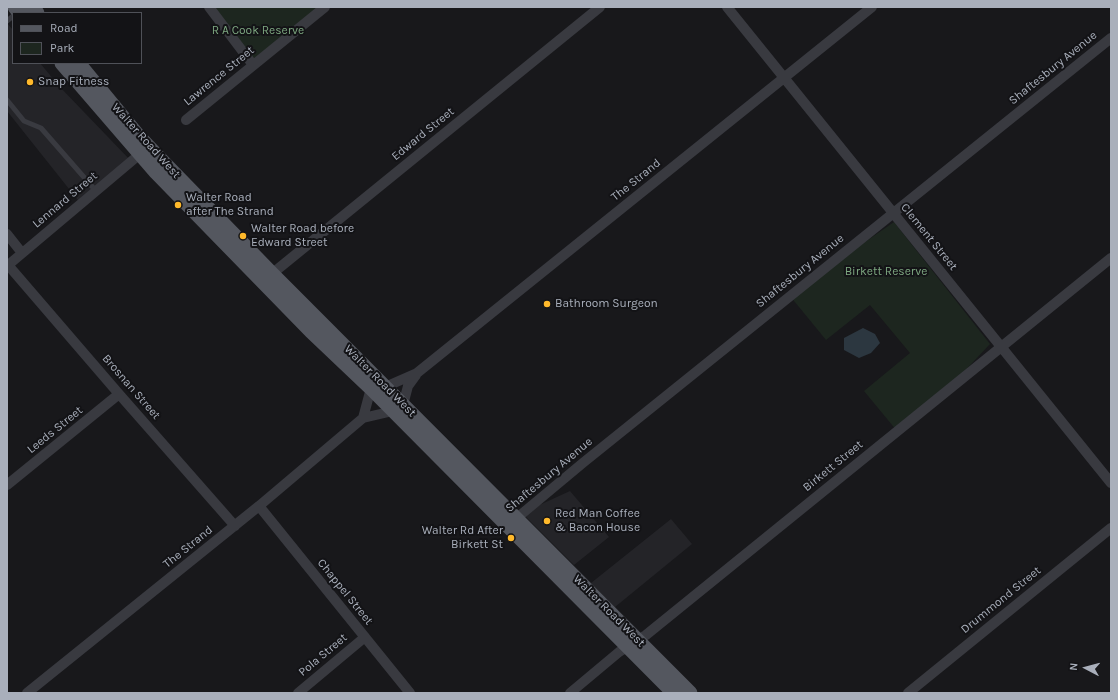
<!DOCTYPE html>
<style>
body{margin:0}
#map{position:relative;width:1118px;height:700px;overflow:hidden;background:#18181b;font-family:Karla,sans-serif}
canvas{display:block}
.frame{position:absolute;inset:0;border:8px solid #a9afbb;pointer-events:none}
.legend{position:absolute;left:12px;top:12px;width:130px;height:52px;box-sizing:border-box;background:#131316;border:1px solid #4f5158;margin:0;padding:5px 7px;list-style:none;font-size:12px;color:#a9afbb}
.legend li{display:flex;align-items:center;gap:8px;height:20px}
.legend b{width:20px;border:1px solid #4f5158}
.north{position:absolute;left:1066px;top:648px;width:40px;height:40px;-webkit-text-stroke:3px #131316;paint-order:stroke;rotate:276deg;font-size:11px;font-weight:700;line-height:16px;text-align:center;color:#a9afbb}
.north::after{content:'';display:block;margin:auto;width:14px;height:18px;background:#a9afbb;clip-path:polygon(50% 0,100% 100%,50% 72%,0 100%)}
</style>
<div id="map">
<canvas width="1118" height="700"></canvas>
<div class="frame"></div>
<ul class="legend">
<li><b style="height:5px;background:#54575f"></b>Road</li>
<li><b style="height:11px;background:#1d261f"></b>Park</li>
</ul>
<div class="north">N</div>
</div>
<script>
const ctx = document.querySelector('canvas').getContext('2d');
ctx.lineJoin = 'round';
function fillPath(path, color) { ctx.fillStyle = color; ctx.fill(path, 'evenodd'); }
const toPath = rows => new Path2D(rows.map(r => 'M' + r).join(''));
function trace(path, color, width, dash) { ctx.strokeStyle = color; ctx.lineWidth = width; ctx.lineCap = dash ? 'butt' : 'round'; ctx.setLineDash(dash || []); ctx.stroke(path); }
function label(font, color, halo, rows, align = 'center') {
  ctx.font = font + ' Karla,sans-serif'; ctx.lineWidth = 4; ctx.setLineDash([]); ctx.textBaseline = 'middle'; ctx.strokeStyle = halo; ctx.fillStyle = color; for (const [text, x, y, turn = 0] of rows) {
    ctx.save(); ctx.translate(x, y); ctx.rotate((+turn || 0) * Math.PI / 180); ctx.textAlign = isNaN(turn) ? turn : align; if (halo) ctx.strokeText(text, 0, 0); ctx.fillText(text, 0, 0); ctx.restore();
  }
}
fillPath(toPath([
 [7,23,13,30,13,63,40,63,59,86,132,162,81,204,7,111],
 [570,491,609,537,574,565,522,513],
 [671,519,692,544,615,607,591,583]
]), '#242428');
fillPath(toPath([
 [209,7,325,7,253,65],
 [894,222,990,344,944,393,897,431,864,391,910,353,870,305,826,340,790,296,810,280]
]), '#1d261f');
fillPath(toPath([
 [863,328,875,334,880,343,871,353,859,358,844,350,844,338]
]), '#2c3740');
trace(toPath([
 [7,21,13,16],
 [7,100,24,121,41,128,96,191]
]), '#393a40', 5);
trace(toPath([
 [209,7,253,65],
 [727,7,1111,483],
 [186,120,325,7],
 [7,234,22,253],
 [8,265,119,394,235,526],
 [7,266,140,154],
 [268,277,600,7],
 [385,387,417,373,872,7],
 [403,405,408,386,416,375],
 [363,418,371,388],
 [7,485,119,394],
 [259,506,410,693],
 [512,522,584,462,1111,38],
 [27,693,259,506,363,418,393,411],
 [298,693,365,637],
 [570,693,619,652,646,635,1111,258],
 [908,693,1111,528]
]), '#393a40', 10);
trace(toPath([
 [15,7,20,13],
 [32,7,37,13],
 [62,63,156,172,311,331,371,388,674,693],
 [78,63,139,137,159,158,272,274,690,693]
]), '#54575f', 15);
for (const [x, y, r, color] of [
 [30,82,4,"#ffb92b"],
 [178,205,4,"#ffb92b"],
 [243,236,4,"#ffb92b"],
 [547,304,4,"#ffb92b"],
 [547,521,4,"#ffb92b"],
 [511,538,4,"#ffb92b"]
]) { const dot = new Path2D(); dot.arc(x, y, r, 0, 2 * Math.PI); ctx.fillStyle = color; ctx.fill(dot); trace(dot, '#131316', 1.5); }
label('12px', '#7ea881', '#131316', [
 ["R A Cook Reserve",258,31],
 ["Birkett Reserve",886,272]
]);
label('12px', '#a9afbb', '#131316', [
 ["Shaftesbury Avenue",1053,68,-39],
 ["Lawrence Street",219,76,-39],
 ["Edward Street",423,134,-39],
 ["Walter Road West",146,141,48],
 ["The Strand",636,180,-39],
 ["Lennard Street",65,200,-40],
 ["Clement Street",929,237,51],
 ["Shaftesbury Avenue",800,271,-39],
 ["Walter Road West",380,381,45],
 ["Brosnan Street",131,387,49],
 ["Leeds Street",55,430,-39],
 ["Birkett Street",833,466,-39],
 ["Shaftesbury Avenue",549,475,-40],
 ["The Strand",188,547,-39],
 ["Chappel Street",345,592,51],
 ["Drummond Street",1001,600,-39],
 ["Walter Road West",609,611,45],
 ["Pola Street",323,655,-40]
]);
label('12px', '#a9afbb', '#131316', [
 ["Snap Fitness",38,82],
 ["Walter Road",186,198],
 ["after The Strand",186,212],
 ["Walter Road before",251,229],
 ["Edward Street",251,243],
 ["Bathroom Surgeon",555,304],
 ["Red Man Coffee",555,514],
 ["& Bacon House",555,528],
 ["Walter Rd After",503,531,"right"],
 ["Birkett St",503,545,"right"]
], 'left');
</script>
